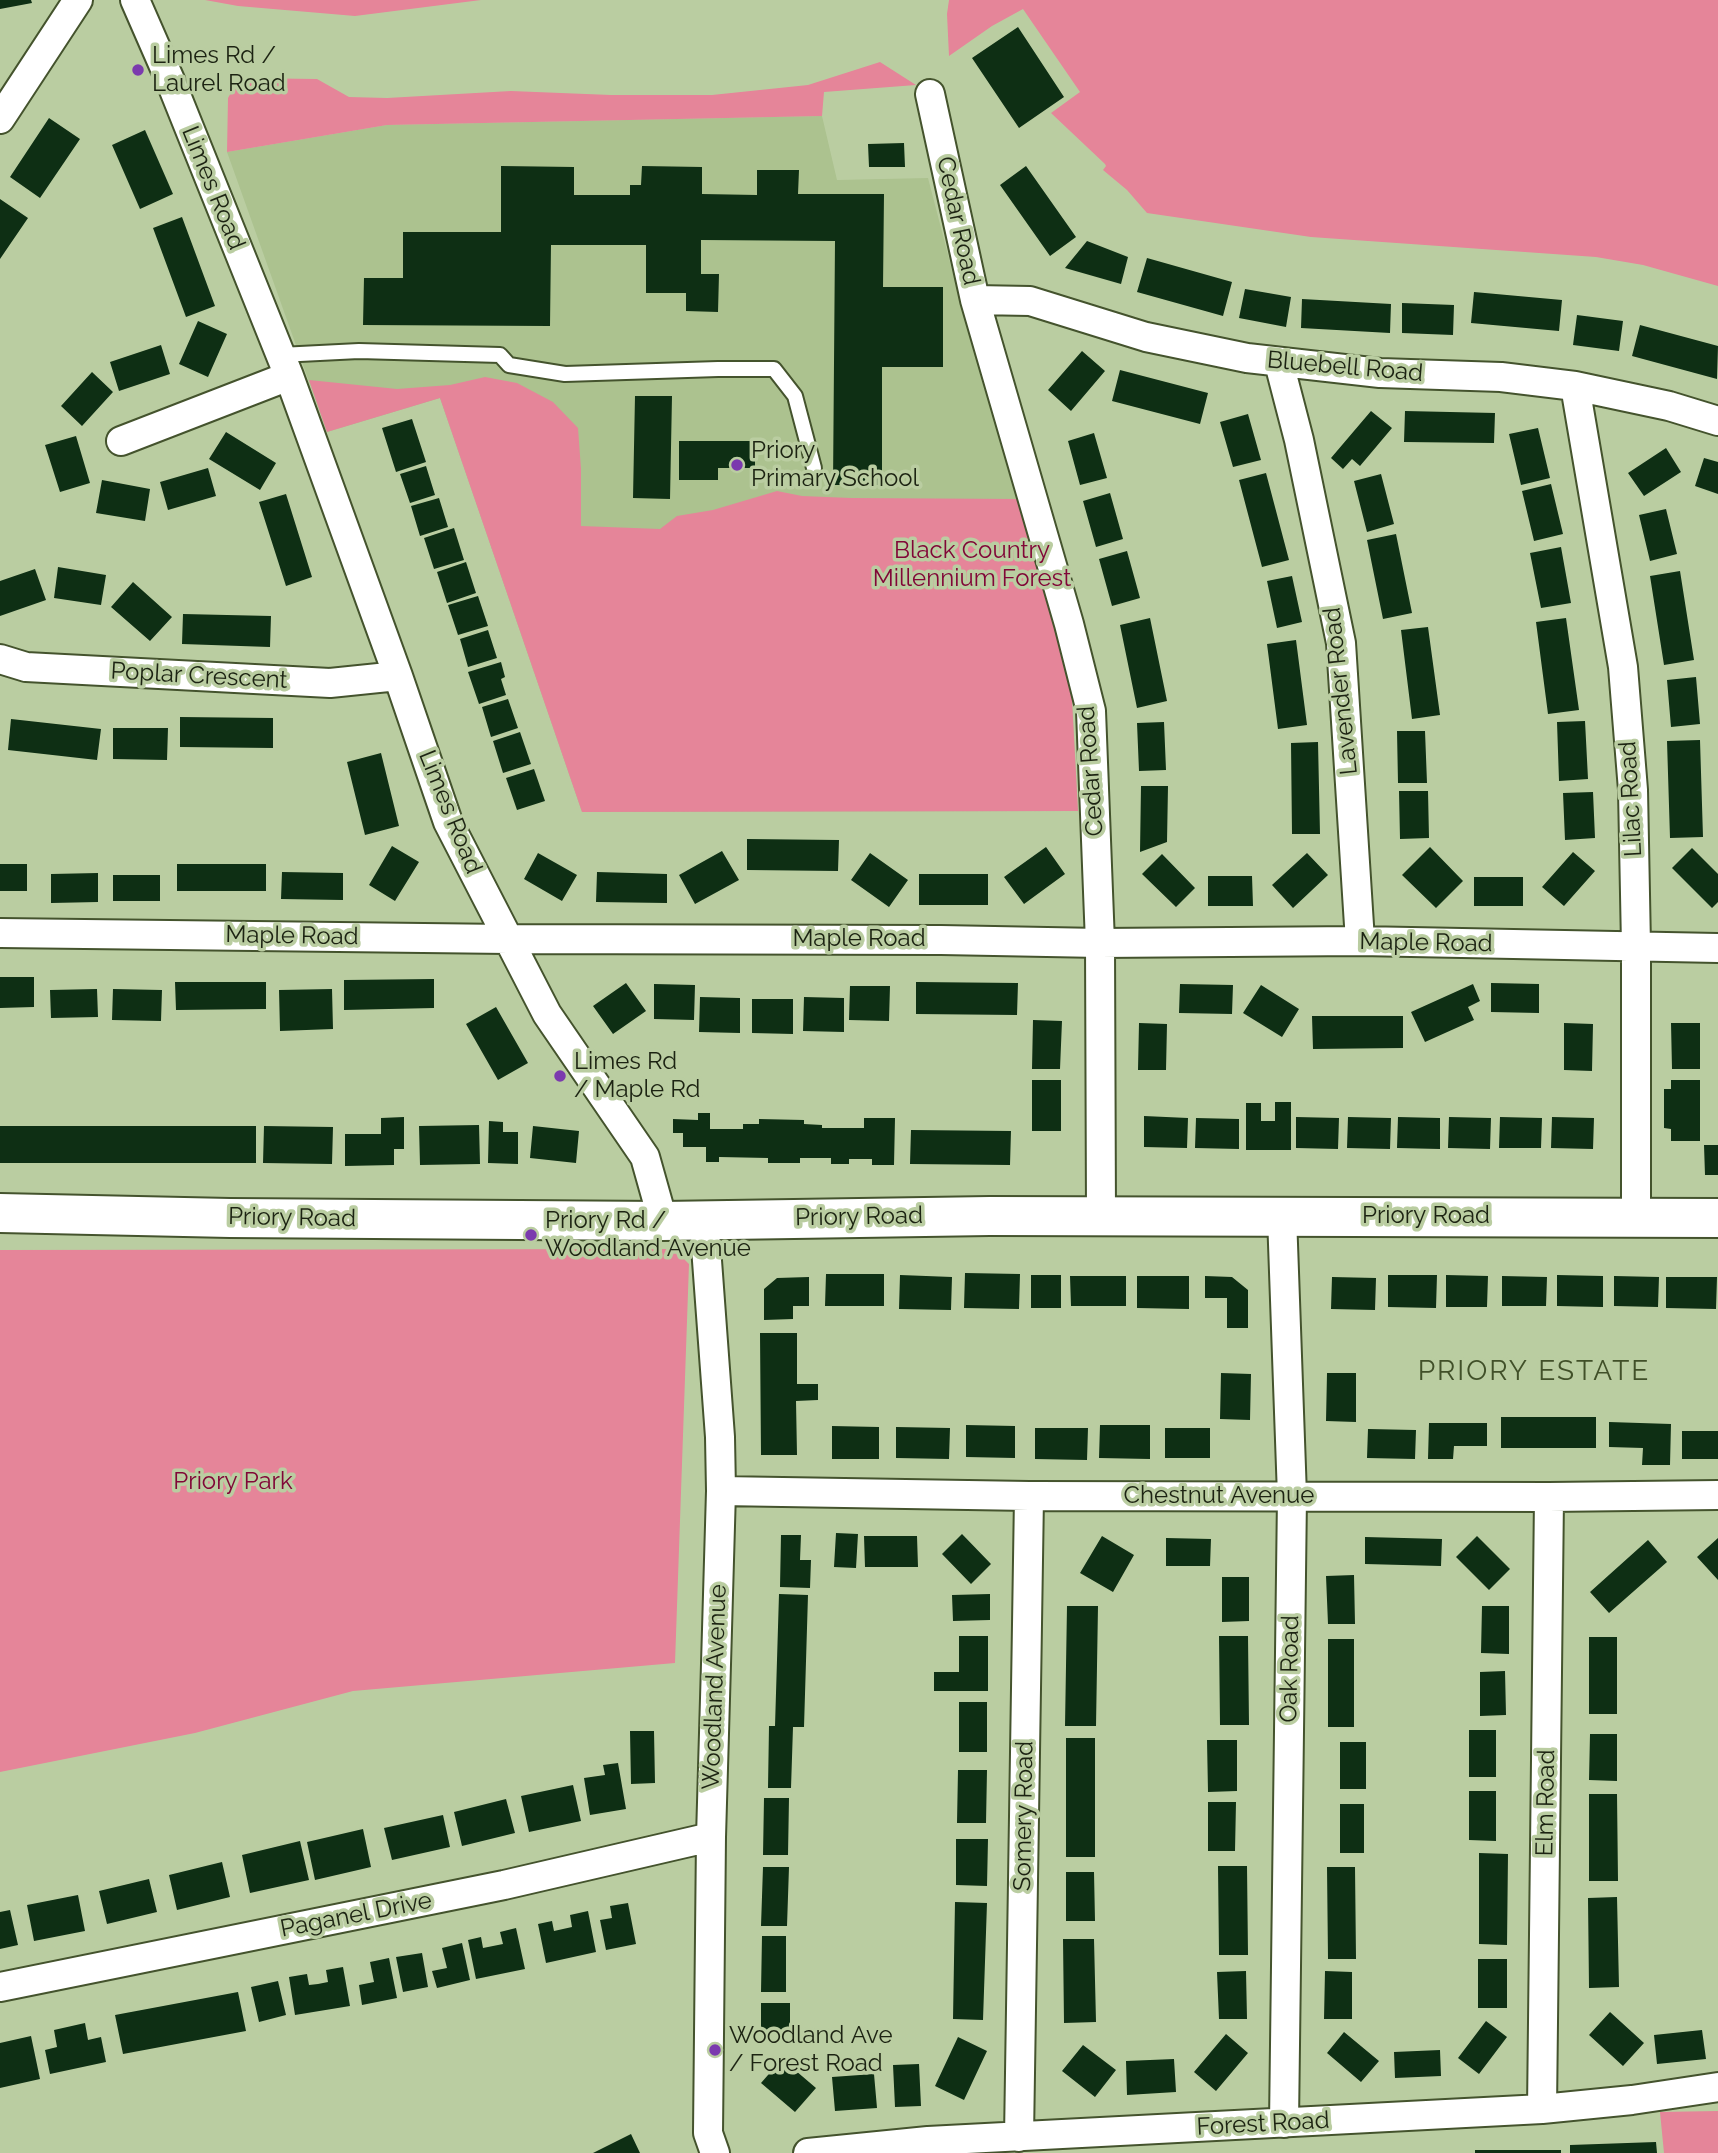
<!DOCTYPE html>
<style>
body{margin:0}
canvas{display:block;background:#bacda1}
</style>
<canvas width="1718" height="2153"></canvas>
<script>
const ctx = document.querySelector('canvas').getContext('2d');
ctx.lineJoin = 'round';
function fillPath(path, color) { ctx.fillStyle = color; ctx.fill(path, 'evenodd'); }
const toPath = rows => new Path2D(rows.map(r => 'M' + r).join(''));
function trace(path, color, width, dash) { ctx.strokeStyle = color; ctx.lineWidth = width; ctx.lineCap = dash ? 'butt' : 'round'; ctx.setLineDash(dash || []); ctx.stroke(path); }
function label(font, color, halo, rows, align = 'center') {
  ctx.font = font + ' Raleway,sans-serif'; ctx.lineWidth = 7; ctx.setLineDash([]); ctx.textBaseline = 'middle'; ctx.strokeStyle = halo; ctx.fillStyle = color; for (const [text, x, y, turn = 0] of rows) {
    ctx.save(); ctx.translate(x, y); ctx.rotate((+turn || 0) * Math.PI / 180); ctx.textAlign = isNaN(turn) ? turn : align; if (halo) ctx.strokeText(text, 0, 0); ctx.fillText(text, 0, 0); ctx.restore();
  }
}
fillPath(toPath([
 [822,116,837,180,928,178,953,274,1055,614,1072,700,1078,811,582,812,440,398,327,432,227,152,387,125]
]), '#acc28f');
fillPath(toPath([
 [205,0,481,0,355,16,238,6],
 [949,0,1718,0,1718,286,1643,265,1596,257,1311,237,1147,213,1127,190,1103,170,1106,166,1105,164,1051,113,1080,92,1023,9,992,26,949,56,947,14],
 [880,62,916,85,824,92,822,116,387,125,227,152,228,98,239,78,317,79,349,97,387,98,511,91,611,95,712,95,808,85],
 [485,377,517,383,553,402,578,428,581,469,581,526,660,529,677,516,713,510,777,491,802,496,851,498,1020,499,1055,614,1072,700,1078,811,582,812,440,398,327,432,309,380,397,389,450,385],
 [674,1249,689,1264,675,1663,353,1691,195,1733,0,1772,0,1250],
 [1718,2111,1718,2153,1664,2153,1660,2112]
]), '#e58599');
fillPath(toPath([
 [0,0,31,0,32,3,0,9],
 [1018,27,1064,97,1019,128,972,58],
 [49,118,80,139,40,198,10,177],
 [145,130,173,194,140,209,112,145],
 [904,143,905,167,869,167,868,144],
 [501,166,574,167,574,195,630,195,630,185,641,185,642,166,702,167,702,194,757,195,757,170,799,170,798,194,884,194,883,287,943,287,943,367,882,367,882,485,833,485,835,241,701,240,701,274,719,274,718,312,686,311,686,293,646,293,646,245,551,245,550,326,363,325,364,278,403,278,403,232,501,232],
 [1026,166,1076,237,1050,256,1000,185],
 [0,199,28,218,0,259],
 [182,217,215,306,186,317,153,228],
 [1087,241,1128,257,1121,284,1065,268],
 [1147,258,1232,282,1223,316,1137,292],
 [1245,289,1291,297,1286,327,1239,318],
 [1474,292,1562,300,1559,331,1471,323],
 [1302,299,1391,304,1390,333,1301,328],
 [1402,303,1454,305,1453,335,1402,333],
 [1577,315,1623,321,1619,351,1573,345],
 [198,321,227,334,208,377,179,364],
 [1640,325,1718,346,1717,379,1632,356],
 [161,345,170,374,119,391,110,362],
 [1082,351,1105,371,1071,411,1048,390],
 [1120,370,1208,393,1200,424,1112,401],
 [92,372,113,392,82,426,61,406],
 [635,396,672,396,670,499,633,498],
 [1371,411,1392,428,1360,466,1352,459,1343,469,1331,458],
 [1405,411,1495,413,1494,443,1404,442],
 [1248,414,1261,460,1233,467,1220,422],
 [412,419,426,462,396,472,382,428],
 [1538,428,1550,478,1521,485,1509,434],
 [226,432,276,463,260,490,209,459],
 [1094,433,1107,478,1080,485,1068,441],
 [76,436,90,483,60,492,45,445],
 [679,441,755,441,755,468,718,468,718,480,679,480],
 [1666,448,1681,472,1644,496,1628,473],
 [1704,458,1718,462,1718,494,1695,486],
 [426,466,435,495,410,503,400,474],
 [208,468,216,496,168,510,160,482],
 [1266,473,1289,560,1262,567,1239,480],
 [1381,474,1394,524,1367,532,1354,481],
 [102,480,150,489,145,521,96,513],
 [1551,484,1563,534,1534,541,1522,491],
 [1110,493,1123,539,1096,547,1083,501],
 [286,494,312,577,286,586,259,502],
 [439,498,448,527,420,536,411,506],
 [1666,509,1677,554,1650,561,1639,515],
 [454,528,464,560,434,569,424,538],
 [1396,534,1412,613,1383,619,1367,540],
 [1561,547,1571,603,1541,608,1530,553],
 [1127,551,1140,598,1112,606,1099,559],
 [466,562,476,593,447,603,437,572],
 [58,567,106,575,101,605,54,598],
 [35,569,46,600,0,616,0,581],
 [1680,571,1694,660,1664,665,1650,576],
 [1292,576,1302,622,1277,628,1267,581],
 [133,582,172,617,150,641,111,607],
 [478,596,488,626,458,635,448,605],
 [183,614,271,616,270,647,182,644],
 [1150,618,1167,701,1137,708,1120,625],
 [1566,618,1579,710,1548,714,1536,622],
 [1428,627,1440,715,1412,719,1401,630],
 [488,630,497,658,468,667,460,639],
 [1296,640,1307,725,1278,729,1267,644],
 [501,662,505,677,501,679,506,695,479,704,468,672],
 [1696,677,1700,724,1671,727,1667,680],
 [508,699,518,728,491,737,482,707],
 [180,717,273,718,273,748,180,747],
 [11,719,101,729,97,760,8,750],
 [1585,721,1588,779,1559,781,1557,722],
 [1164,722,1166,770,1139,771,1137,723],
 [113,728,168,728,167,760,113,759],
 [1397,731,1425,731,1427,783,1398,783],
 [520,732,531,764,503,773,493,741],
 [1700,740,1703,837,1670,838,1667,741],
 [1318,742,1320,834,1292,834,1291,743],
 [381,753,399,826,365,835,347,762],
 [534,769,545,801,517,810,506,778],
 [1141,786,1168,786,1167,842,1140,852],
 [1399,791,1428,791,1429,838,1400,839],
 [1593,792,1595,838,1565,840,1563,793],
 [747,839,839,840,838,871,747,870],
 [392,846,419,862,395,901,369,885],
 [1046,847,1065,874,1024,904,1004,877],
 [1430,847,1463,881,1436,908,1402,875],
 [1692,848,1718,874,1718,902,1712,908,1672,868],
 [722,851,739,880,695,904,679,875],
 [1573,852,1595,871,1564,906,1542,887],
 [538,853,577,875,562,901,524,879],
 [870,853,908,880,889,907,851,880],
 [1307,853,1328,875,1293,908,1272,885],
 [1162,854,1195,888,1176,907,1142,874],
 [0,864,27,864,27,891,0,891],
 [177,864,266,864,266,891,177,891],
 [282,872,343,873,343,900,281,899],
 [597,872,667,874,667,903,596,902],
 [98,873,98,902,51,903,51,874],
 [919,874,988,874,988,905,919,905],
 [113,875,160,875,160,901,113,901],
 [1208,876,1252,876,1253,906,1208,906],
 [1474,877,1523,877,1523,906,1474,906],
 [0,977,34,977,34,1007,0,1008],
 [434,979,434,1008,344,1010,344,980],
 [175,982,266,982,266,1009,176,1010],
 [916,982,1018,983,1017,1015,916,1014],
 [626,983,646,1011,613,1034,593,1006],
 [1491,983,1539,984,1539,1013,1491,1012],
 [654,984,695,985,694,1020,654,1019],
 [1180,984,1233,985,1232,1014,1179,1013],
 [1473,984,1480,1001,1468,1007,1474,1020,1425,1042,1411,1012],
 [1261,985,1299,1009,1282,1037,1243,1013],
 [850,986,890,986,889,1021,849,1020],
 [97,989,98,1017,51,1018,50,990],
 [113,989,162,990,161,1021,112,1020],
 [332,989,333,1029,280,1031,279,990],
 [700,997,740,998,740,1033,699,1032],
 [804,997,844,998,844,1032,803,1031],
 [752,999,793,999,793,1034,752,1033],
 [496,1007,528,1063,498,1080,466,1024],
 [1312,1016,1403,1016,1403,1048,1313,1049],
 [1033,1020,1062,1021,1060,1069,1032,1069],
 [1139,1023,1167,1024,1166,1070,1138,1070],
 [1564,1023,1593,1024,1592,1071,1564,1070],
 [1671,1023,1700,1023,1700,1069,1672,1069],
 [1032,1080,1061,1080,1061,1131,1032,1131],
 [1671,1080,1700,1080,1700,1141,1671,1141,1671,1129,1664,1128,1664,1089,1671,1089],
 [1275,1102,1291,1102,1291,1150,1246,1150,1246,1103,1261,1103,1261,1121,1275,1121],
 [698,1113,710,1113,710,1129,743,1129,743,1124,759,1124,759,1119,804,1120,804,1124,822,1125,822,1128,864,1128,864,1118,895,1118,894,1165,872,1165,872,1159,849,1159,849,1164,831,1164,831,1158,800,1158,800,1163,768,1163,768,1158,719,1157,719,1162,706,1162,706,1147,683,1147,683,1133,673,1133,673,1119,698,1120],
 [1144,1116,1188,1118,1187,1148,1144,1147],
 [404,1117,404,1149,394,1149,394,1165,345,1166,345,1134,381,1134,381,1118],
 [1296,1117,1339,1118,1338,1149,1296,1148],
 [1348,1117,1391,1118,1390,1149,1347,1148],
 [1398,1117,1440,1118,1440,1149,1397,1148],
 [1449,1117,1491,1118,1490,1149,1448,1148],
 [1500,1117,1542,1118,1541,1148,1499,1148],
 [1552,1117,1594,1118,1593,1149,1551,1148],
 [1196,1118,1239,1119,1239,1149,1195,1148],
 [489,1121,503,1122,503,1132,518,1132,518,1164,488,1163],
 [479,1125,480,1164,420,1165,419,1126],
 [0,1126,256,1126,256,1163,0,1163],
 [264,1126,333,1127,332,1164,263,1163],
 [533,1126,579,1131,576,1163,530,1158],
 [911,1130,1011,1131,1010,1165,910,1164],
 [1704,1145,1718,1145,1718,1175,1705,1175],
 [965,1273,1020,1274,1019,1309,964,1308],
 [826,1274,884,1274,884,1306,825,1306],
 [900,1275,952,1277,951,1310,899,1309],
 [1031,1275,1061,1275,1061,1308,1031,1308],
 [1388,1275,1437,1275,1436,1308,1388,1307],
 [1446,1275,1488,1276,1487,1307,1446,1307],
 [1557,1275,1603,1276,1603,1307,1557,1306],
 [1070,1276,1126,1276,1126,1306,1071,1306],
 [1137,1276,1189,1276,1189,1309,1137,1308],
 [1205,1276,1232,1277,1248,1290,1248,1328,1227,1328,1227,1298,1205,1298],
 [1502,1276,1547,1277,1546,1306,1502,1306],
 [1614,1276,1659,1277,1658,1307,1614,1306],
 [809,1277,809,1306,793,1306,793,1319,764,1320,764,1289,777,1278],
 [1332,1277,1376,1278,1375,1310,1331,1309],
 [1666,1277,1717,1277,1716,1309,1666,1308],
 [760,1333,797,1333,797,1384,818,1384,818,1400,796,1401,797,1455,761,1455],
 [1221,1373,1251,1374,1250,1420,1220,1419],
 [1327,1373,1356,1373,1356,1422,1326,1421],
 [1501,1417,1596,1417,1596,1448,1501,1448],
 [1609,1422,1671,1424,1670,1465,1642,1465,1643,1448,1609,1447],
 [1429,1423,1487,1423,1487,1446,1454,1446,1453,1459,1428,1459],
 [966,1425,1015,1426,1015,1458,966,1457],
 [1100,1425,1150,1425,1150,1459,1099,1458],
 [832,1426,879,1427,879,1459,832,1459],
 [896,1427,950,1428,949,1459,896,1458],
 [1035,1428,1088,1428,1087,1460,1035,1459],
 [1165,1428,1210,1428,1210,1458,1165,1458],
 [1368,1429,1416,1430,1415,1459,1367,1458],
 [1682,1431,1718,1431,1718,1459,1682,1459],
 [836,1533,858,1534,856,1568,834,1567],
 [962,1534,991,1564,971,1584,942,1554],
 [781,1535,801,1535,800,1560,811,1560,810,1588,780,1587],
 [864,1536,917,1536,918,1567,865,1567],
 [1102,1536,1134,1555,1113,1592,1080,1573],
 [1477,1536,1510,1569,1489,1590,1456,1557],
 [1365,1537,1442,1539,1441,1566,1365,1564],
 [1166,1538,1211,1539,1210,1566,1166,1566],
 [1718,1538,1718,1580,1697,1557],
 [1648,1540,1667,1562,1609,1613,1590,1592],
 [1354,1575,1355,1624,1328,1624,1326,1576],
 [1222,1577,1249,1577,1249,1621,1222,1622],
 [779,1594,808,1595,804,1727,793,1727,791,1788,768,1788,769,1726,775,1726],
 [990,1594,990,1620,953,1621,952,1595],
 [1067,1606,1098,1606,1096,1726,1065,1726],
 [1482,1606,1509,1606,1509,1654,1481,1653],
 [959,1636,988,1636,988,1691,934,1691,934,1672,959,1672],
 [1219,1636,1248,1636,1249,1725,1220,1725],
 [1589,1637,1617,1637,1617,1714,1589,1714],
 [1328,1639,1354,1639,1354,1727,1328,1727],
 [1505,1671,1506,1715,1480,1716,1480,1672],
 [959,1702,987,1702,987,1752,959,1752],
 [1469,1730,1496,1730,1496,1777,1469,1777],
 [630,1731,654,1731,655,1783,631,1784],
 [1590,1734,1617,1734,1617,1781,1589,1780],
 [1066,1738,1095,1738,1095,1857,1066,1857],
 [1207,1740,1237,1740,1237,1791,1208,1792],
 [1340,1742,1366,1742,1366,1789,1340,1789],
 [618,1763,626,1809,590,1815,584,1778,605,1775,603,1765],
 [958,1770,987,1770,986,1823,957,1823],
 [573,1785,581,1821,529,1832,521,1796],
 [1469,1791,1496,1791,1496,1841,1469,1840],
 [1589,1794,1617,1794,1618,1881,1589,1881],
 [764,1798,789,1798,788,1855,763,1855],
 [506,1799,515,1833,462,1846,454,1812],
 [1208,1802,1236,1802,1235,1851,1208,1851],
 [1340,1804,1364,1804,1364,1853,1340,1853],
 [443,1815,450,1847,392,1860,384,1828],
 [363,1829,371,1867,315,1880,307,1842],
 [956,1839,988,1839,987,1886,956,1885],
 [300,1841,309,1880,250,1893,242,1855],
 [1479,1853,1508,1854,1507,1945,1479,1944],
 [222,1862,230,1897,177,1910,169,1875],
 [1218,1866,1247,1866,1248,1955,1219,1955],
 [763,1867,789,1867,787,1926,761,1926],
 [1327,1867,1355,1867,1356,1959,1328,1959],
 [1066,1872,1094,1872,1095,1921,1066,1921],
 [149,1879,157,1912,107,1924,99,1891],
 [78,1895,85,1931,34,1941,27,1905],
 [1617,1897,1619,1987,1589,1988,1588,1898],
 [955,1902,987,1903,983,2020,953,2019],
 [628,1903,636,1944,606,1950,600,1920,612,1918,610,1906],
 [10,1910,18,1945,0,1949,0,1912],
 [588,1911,596,1952,546,1963,538,1924,552,1921,554,1931,572,1927,570,1915],
 [516,1928,525,1969,476,1979,468,1940,481,1937,483,1948,503,1944,500,1932],
 [762,1936,786,1936,786,1992,761,1992],
 [1063,1939,1094,1939,1096,2022,1064,2023],
 [462,1943,470,1980,437,1988,432,1971,447,1968,442,1948],
 [422,1953,428,1987,403,1992,396,1957],
 [389,1958,397,1998,362,2005,359,1985,374,1982,370,1962],
 [1478,1959,1507,1959,1507,2008,1478,2008],
 [343,1967,350,2006,295,2015,289,1977,307,1974,309,1985,318,1984,328,1982,326,1970],
 [1246,1971,1247,2019,1219,2019,1217,1972],
 [1325,1971,1352,1972,1352,2019,1324,2019],
 [278,1981,286,2015,259,2022,251,1987],
 [238,1992,246,2031,123,2054,115,2015],
 [761,2003,790,2003,790,2032,761,2032],
 [1610,2012,1644,2043,1623,2066,1589,2035],
 [1486,2021,1507,2037,1479,2074,1458,2058],
 [85,2023,88,2040,101,2037,106,2062,50,2074,45,2050,57,2047,54,2030],
 [1702,2030,1706,2059,1657,2064,1654,2035],
 [1344,2032,1379,2061,1361,2082,1327,2053],
 [1226,2034,1248,2053,1216,2091,1194,2072],
 [31,2036,40,2079,0,2088,0,2043],
 [958,2037,987,2051,964,2100,935,2086],
 [1083,2045,1116,2070,1095,2097,1062,2071],
 [1440,2050,1441,2076,1395,2078,1394,2052],
 [782,2059,816,2088,795,2112,761,2083],
 [1174,2059,1176,2092,1127,2095,1126,2061],
 [919,2064,921,2106,895,2107,893,2065],
 [874,2074,877,2108,835,2111,832,2077],
 [631,2134,640,2153,593,2153],
 [1656,2142,1657,2153,1570,2153,1570,2145],
 [1475,2150,1561,2150,1561,2153,1475,2153]
]), '#0e2f14');
const service = toPath([
 [280,355,359,351,500,355,509,365,565,374,718,369,774,369,795,396,814,468]
]);
const minor = toPath([
 [135,0,170,80,289,376,398,676,448,822,547,1014,645,1157,663,1221],
 [930,94,975,300,1069,624,1091,711,1100,943,1101,1216],
 [0,119,78,0],
 [975,300,1030,301,1146,337,1247,358,1380,373,1501,377,1575,386,1669,406,1718,421],
 [1279,363,1299,440,1341,643,1360,941],
 [1575,386,1623,667,1633,790,1636,946,1636,1216],
 [121,441,289,376],
 [0,659,26,667,330,683,398,676],
 [0,933,508,939,941,940,1100,943,1360,941,1718,948],
 [1282,1216,1292,1496,1284,2123],
 [704,1220,720,1437,721,1491,711,1837,708,2133,715,2153],
 [721,1491,1029,1496,1549,1497,1718,1495],
 [0,1987,504,1885,711,1837],
 [1542,2109,1549,1497],
 [1019,2137,1029,1496],
 [808,2153,928,2141,1542,2109,1632,2100,1718,2087]
]);
const primary = toPath([
 [0,1213,230,1218,663,1221,990,1216,1718,1218]
]);
trace(service, '#44532d', 18);
trace(minor, '#44532d', 32);
trace(primary, '#44532d', 42);
trace(service, '#fff', 14);
trace(minor, '#fff', 28);
trace(primary, '#fff', 38);
for (const [x, y, r, color] of [
 [138,70,7,"#7b3aae"],
 [737,465,7,"#7b3aae"],
 [560,1076,7,"#7b3aae"],
 [531,1235,7,"#7b3aae"],
 [715,2050,7,"#7b3aae"]
]) { const dot = new Path2D(); dot.arc(x, y, r, 0, 2 * Math.PI); ctx.fillStyle = color; ctx.fill(dot); trace(dot, '#bacda1', 2.5); }
label('24px', '#1c2312', '#bacda1', [
 ["Limes Rd /",152,56],
 ["Laurel Road",152,84],
 ["Priory",751,451],
 ["Primary School",751,479],
 ["Limes Rd",574,1062],
 ["/ Maple Rd",574,1090],
 ["Priory Rd /",545,1221],
 ["Woodland Avenue",545,1249],
 ["Woodland Ave",729,2036],
 ["/ Forest Road",729,2064]
], 'left');
label('24px', '#1c2312', '#bacda1', [
 ["Limes Road",213,188,68],
 ["Cedar Road",958,221,78],
 ["Bluebell Road",1345,367,5],
 ["Poplar Crescent",199,676,3],
 ["Lavender Road",1341,691,-96],
 ["Cedar Road",1091,771,-94],
 ["Lilac Road",1631,799,-93],
 ["Limes Road",450,812,68],
 ["Maple Road",292,936,1],
 ["Maple Road",859,939],
 ["Maple Road",1426,943,1],
 ["Priory Road",1426,1216],
 ["Priory Road",859,1217,-1],
 ["Priory Road",292,1218,1],
 ["Chestnut Avenue",1219,1496],
 ["Oak Road",1290,1669,-89],
 ["Woodland Avenue",715,1687,-88],
 ["Elm Road",1546,1803,-89],
 ["Somery Road",1024,1816,-89],
 ["Paganel Drive",356,1915,-11],
 ["Forest Road",1263,2124,-3]
]);
label('24px', '#810637', '#bacda1', [
 ["Black Country",972,551],
 ["Millennium Forest",972,579],
 ["Priory Park",233,1482]
]);
ctx.letterSpacing = '2px';
label('28px', '#415029', '#bacda1', [
 ["PRIORY ESTATE",1534,1372]
]);
ctx.letterSpacing = '0px';
</script>
